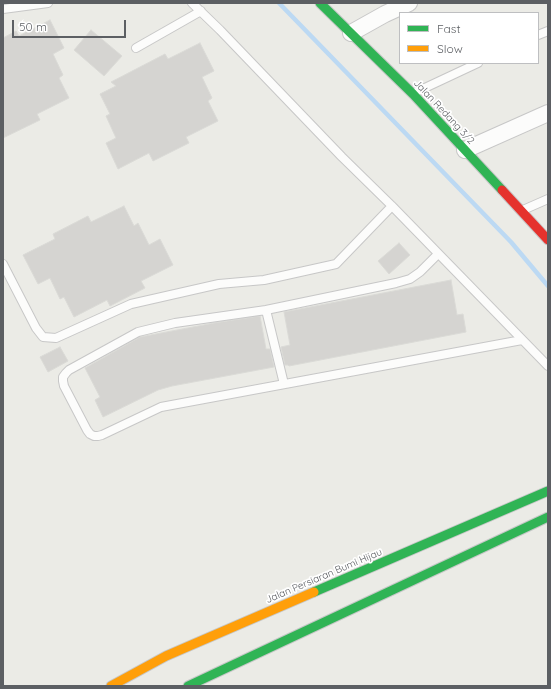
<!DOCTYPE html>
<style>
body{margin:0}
#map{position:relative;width:551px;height:689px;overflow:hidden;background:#ebebe6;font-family:Quicksand,sans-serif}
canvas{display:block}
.frame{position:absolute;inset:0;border:4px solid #5c5f63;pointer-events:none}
.legend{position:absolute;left:399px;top:12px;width:140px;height:52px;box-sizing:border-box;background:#fff;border:1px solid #bebfc1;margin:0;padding:5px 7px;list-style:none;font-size:12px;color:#5c5f63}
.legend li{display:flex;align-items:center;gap:8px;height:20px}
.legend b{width:20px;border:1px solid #bebfc1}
.scale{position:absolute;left:12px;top:20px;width:114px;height:18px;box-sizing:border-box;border:2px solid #5c5f63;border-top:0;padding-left:5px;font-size:12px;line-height:14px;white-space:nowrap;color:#5c5f63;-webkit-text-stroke:3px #fff;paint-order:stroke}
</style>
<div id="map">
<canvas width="551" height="689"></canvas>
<div class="frame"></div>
<ul class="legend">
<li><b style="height:5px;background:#30b455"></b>Fast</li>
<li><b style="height:5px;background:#ff9f0a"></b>Slow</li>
</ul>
<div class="scale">50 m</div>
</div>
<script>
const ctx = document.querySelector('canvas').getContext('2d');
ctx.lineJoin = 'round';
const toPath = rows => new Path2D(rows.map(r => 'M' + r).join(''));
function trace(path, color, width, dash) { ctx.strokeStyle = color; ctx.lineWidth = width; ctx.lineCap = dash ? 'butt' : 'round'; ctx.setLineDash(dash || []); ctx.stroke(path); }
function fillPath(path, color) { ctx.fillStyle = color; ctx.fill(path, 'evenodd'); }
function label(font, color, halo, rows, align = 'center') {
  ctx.font = font + ' Quicksand,sans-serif'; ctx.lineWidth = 3.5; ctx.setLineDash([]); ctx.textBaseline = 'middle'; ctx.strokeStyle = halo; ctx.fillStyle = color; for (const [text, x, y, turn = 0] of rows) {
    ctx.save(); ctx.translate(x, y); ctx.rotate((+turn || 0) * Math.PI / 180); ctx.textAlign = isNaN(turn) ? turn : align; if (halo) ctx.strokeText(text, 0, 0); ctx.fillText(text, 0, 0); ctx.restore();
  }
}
trace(toPath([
 [279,3,511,242,548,286]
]), '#bcd9f3', 4.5);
const building = toPath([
 [50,20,64,48,53,54,63,75,59,78,69,98,37,114,40,120,3,138,3,38,16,31,19,36,50,20],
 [91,30,122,56,104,76,74,50,91,30],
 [200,43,214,71,202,77,212,98,208,101,218,121,186,137,189,143,153,161,149,153,118,169,106,143,116,138,106,116,110,114,100,94,116,86,111,82,165,54,168,59,200,43],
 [124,206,134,226,138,223,149,245,160,239,173,265,141,281,145,288,110,306,107,300,74,317,64,297,60,299,50,278,38,284,23,255,55,239,53,234,88,216,91,222,124,206],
 [399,243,410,255,389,274,378,261,399,243],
 [451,280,457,315,463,314,466,332,289,366,288,365,285,365,281,347,290,345,284,312,451,280],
 [260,316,266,349,270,349,274,367,172,386,158,390,103,417,95,400,100,397,85,368,140,337,214,323,260,316],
 [60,347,68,361,48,372,40,357,60,347]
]);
fillPath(building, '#d5d4d1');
trace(building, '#dadad6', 1);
const lane = toPath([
 [192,3,220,30,342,157,392,206,548,366],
 [3,9,48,3],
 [538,35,548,31],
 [136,48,201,11],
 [414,93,478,63],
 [523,210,548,199],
 [438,254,420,272,410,279,396,283,266,310,175,323,138,332,69,370,66,373,63,377,63,381,64,386,87,430,90,434,94,436,98,436,102,435,161,407,522,340],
 [3,264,36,328,43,337,56,338,131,304,219,284,264,280,336,264,392,206],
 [266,310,284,384]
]);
const street = toPath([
 [351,33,385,14,409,3],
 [465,150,548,113]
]);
const fast = toPath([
 [320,3,413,94,502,190],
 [314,592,548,491],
 [188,686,548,517]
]);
const slow = toPath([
 [111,686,166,656,314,592]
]);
const jam = toPath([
 [502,190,548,240]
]);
trace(lane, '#c7c7c7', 10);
trace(street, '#c7c7c7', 18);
trace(fast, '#c6c7c7', 11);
trace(slow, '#c6c7c7', 11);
trace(jam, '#c6c7c7', 11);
trace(lane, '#fcfcfb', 8);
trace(street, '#fcfcfb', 16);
trace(fast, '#30b455', 9);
trace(slow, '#ff9f0a', 9);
trace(jam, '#e5322d', 9);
label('10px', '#5c5f63', '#fff', [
 ["Jalan Redang 3/2",444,112,47],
 ["Jalan Persiaran Bumi Hijau",324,576,-23]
]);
</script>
